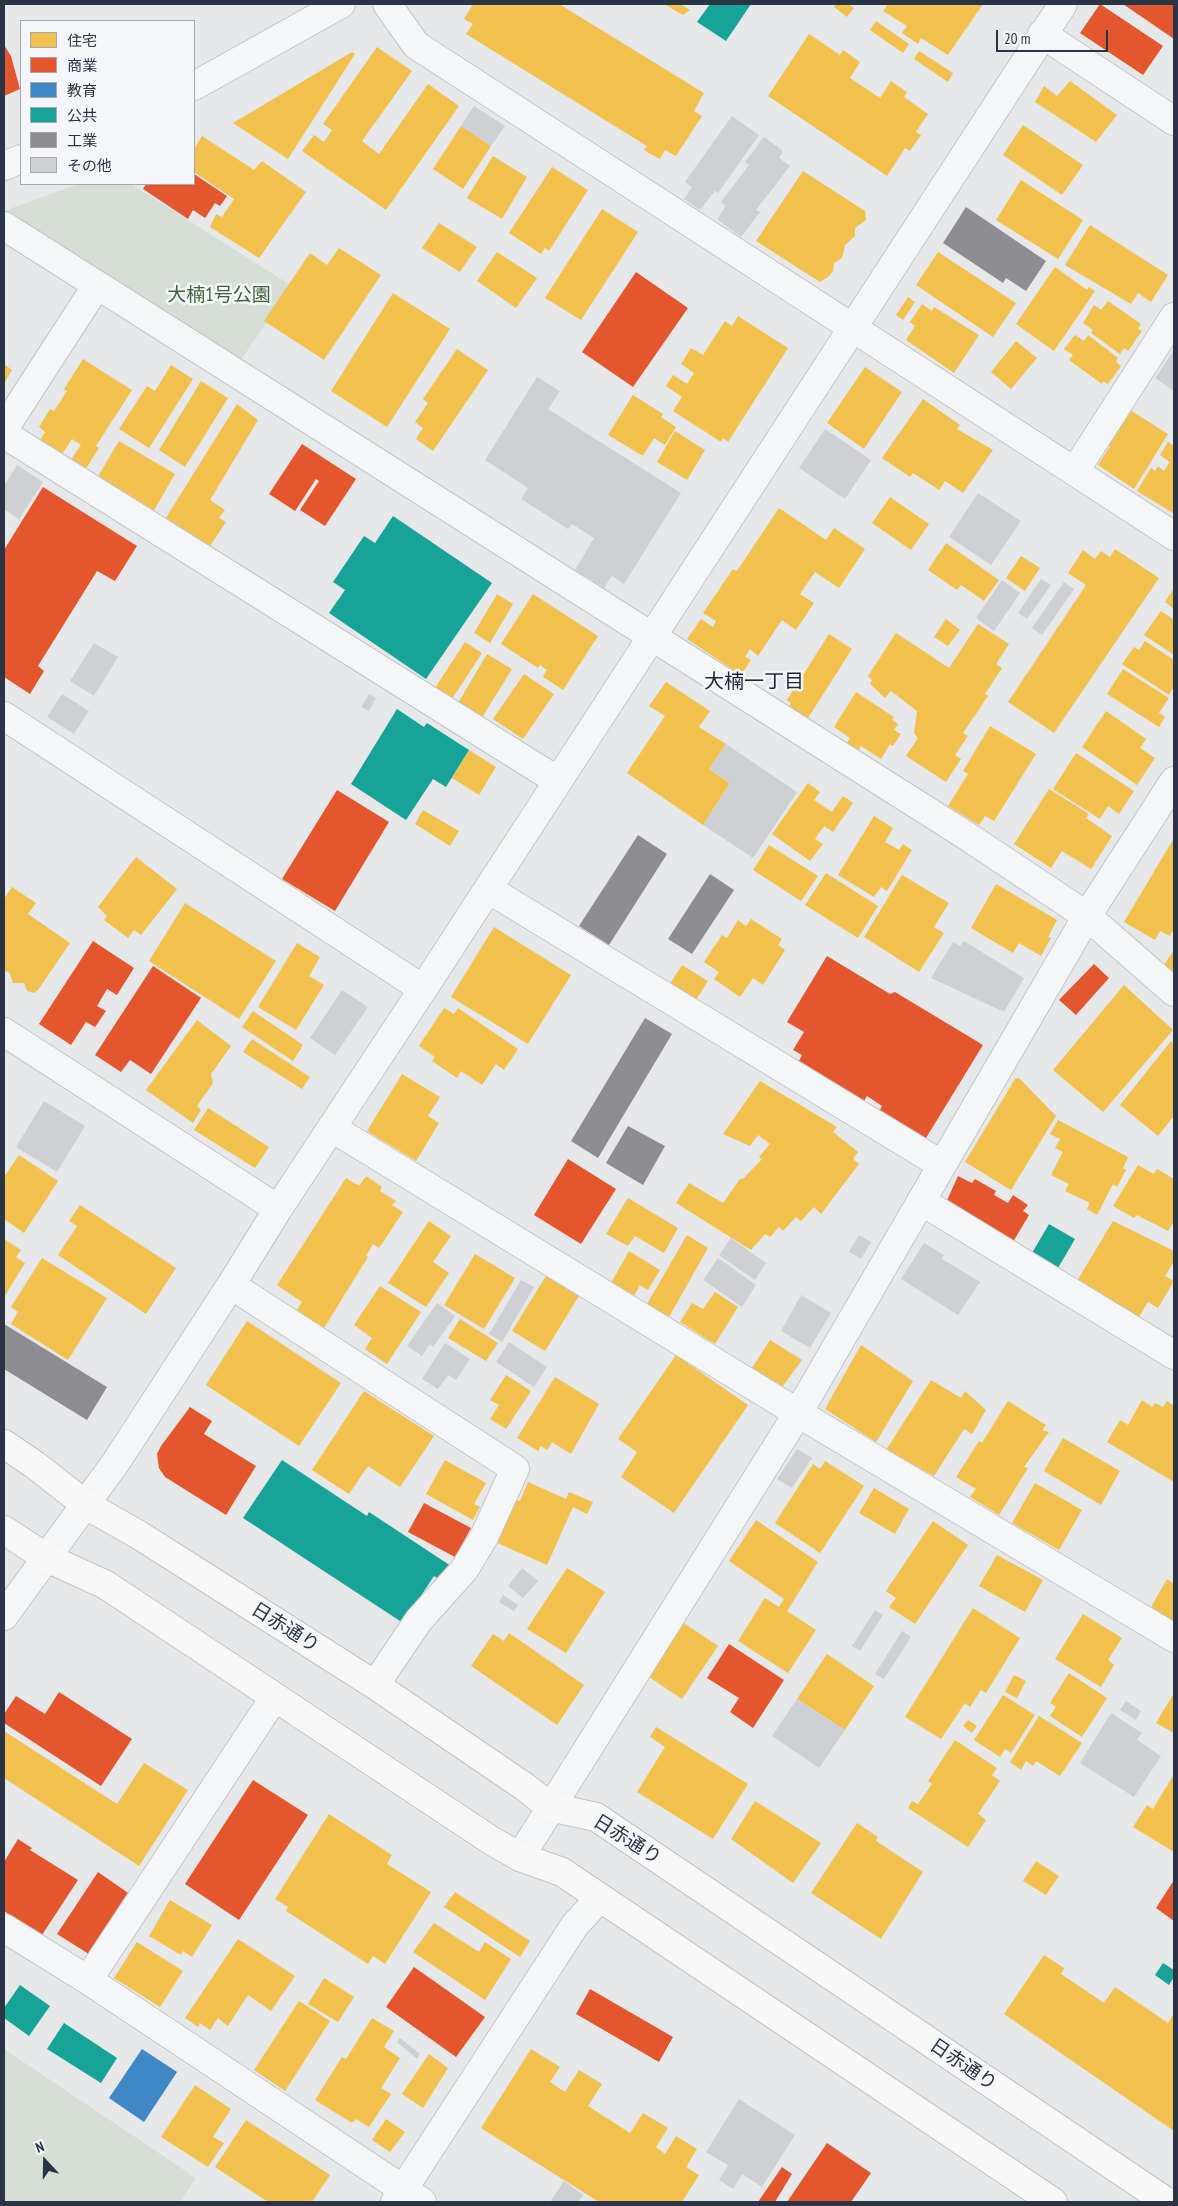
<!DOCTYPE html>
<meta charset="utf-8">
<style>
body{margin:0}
#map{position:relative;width:1178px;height:2206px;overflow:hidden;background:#e6e8ea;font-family:"PT Sans Narrow","Noto Sans JP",sans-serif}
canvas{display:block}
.frame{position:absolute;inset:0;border:5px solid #2b3445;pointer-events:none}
.legend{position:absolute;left:20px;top:20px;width:175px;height:165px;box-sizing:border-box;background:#f4f6f9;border:1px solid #a4a8b1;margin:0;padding:6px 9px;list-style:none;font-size:15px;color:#2b3445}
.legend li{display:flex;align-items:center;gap:10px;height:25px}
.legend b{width:25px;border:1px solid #a4a8b1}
.north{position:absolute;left:20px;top:2136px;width:50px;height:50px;-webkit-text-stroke:4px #f4f6f9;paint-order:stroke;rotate:339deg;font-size:14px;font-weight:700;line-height:20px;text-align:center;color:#2b3445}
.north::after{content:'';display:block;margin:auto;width:18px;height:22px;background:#2b3445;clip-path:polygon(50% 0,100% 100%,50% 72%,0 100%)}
.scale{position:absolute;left:996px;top:30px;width:112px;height:22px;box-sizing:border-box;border:2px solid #2b3445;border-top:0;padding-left:6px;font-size:15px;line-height:18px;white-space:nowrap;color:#2b3445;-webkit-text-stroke:4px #f4f6f9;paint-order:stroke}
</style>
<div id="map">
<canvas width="1178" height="2206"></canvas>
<div class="frame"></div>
<ul class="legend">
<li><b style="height:14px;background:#f2c14e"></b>住宅</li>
<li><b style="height:14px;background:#e4572e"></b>商業</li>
<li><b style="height:14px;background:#3f88c5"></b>教育</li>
<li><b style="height:14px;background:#17a398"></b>公共</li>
<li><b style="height:14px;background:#8d8d92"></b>工業</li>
<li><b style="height:14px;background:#ced0d3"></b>その他</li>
</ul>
<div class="north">N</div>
<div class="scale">20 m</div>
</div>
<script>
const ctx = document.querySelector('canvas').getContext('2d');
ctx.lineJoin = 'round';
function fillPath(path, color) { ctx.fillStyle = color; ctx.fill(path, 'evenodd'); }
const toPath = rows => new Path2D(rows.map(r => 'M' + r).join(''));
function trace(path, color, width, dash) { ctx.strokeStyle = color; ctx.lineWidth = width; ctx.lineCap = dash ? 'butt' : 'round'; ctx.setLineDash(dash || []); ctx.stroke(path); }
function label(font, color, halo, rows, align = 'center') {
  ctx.font = font + ' "PT Sans Narrow","Noto Sans JP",sans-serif'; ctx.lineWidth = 5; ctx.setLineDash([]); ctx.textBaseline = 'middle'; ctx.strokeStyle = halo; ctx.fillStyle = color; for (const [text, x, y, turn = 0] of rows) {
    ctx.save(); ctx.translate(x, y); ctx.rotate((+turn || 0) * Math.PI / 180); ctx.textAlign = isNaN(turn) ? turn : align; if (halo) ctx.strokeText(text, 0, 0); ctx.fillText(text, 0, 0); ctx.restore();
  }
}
fillPath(toPath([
 [79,184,131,184,292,286,238,364,4,215,4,211],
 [4,2049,196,2178,180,2202,4,2202]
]), '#d6ded6');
fillPath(toPath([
 [473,4,559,4,704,93,694,111,702,116,676,156,665,150,660,159,644,150,647,146,466,34,473,24,464,19],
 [664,4,680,4,690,10,683,15],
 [837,4,848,4,854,8,847,17,834,7],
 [888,4,983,4,948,55,921,38,918,44,902,33,907,26,883,11],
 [876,21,909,44,903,53,870,30],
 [809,34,840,55,843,50,860,62,850,78,880,98,891,81,907,92,904,97,928,114,916,132,921,135,910,151,905,148,887,176,768,96],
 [377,47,412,71,362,141,379,154,428,84,459,106,386,210,302,151,314,135,324,142,332,130,323,124],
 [919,51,953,73,948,82,914,59],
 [352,52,355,54,288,159,233,123],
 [1070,81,1117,115,1096,142,1035,102,1044,86,1057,96],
 [1023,125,1083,165,1062,195,1003,155],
 [461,126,491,146,463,189,433,169],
 [202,136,254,170,262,161,306,192,259,258,210,227,216,214,222,217,234,199,194,172,194,149],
 [493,156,527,177,502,219,467,198],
 [552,167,588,190,549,251,545,248,541,254,509,233],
 [803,171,865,211,866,220,855,228,855,236,845,245,842,258,834,263,833,271,828,277,820,282,756,241],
 [1021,180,1083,220,1058,259,996,220],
 [602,209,638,232,581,320,545,298],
 [439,223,477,247,460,272,422,248],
 [1090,225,1168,275,1151,302,1138,293,1131,304,1065,265],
 [339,248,381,275,324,360,264,321,310,253,327,265],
 [497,252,537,278,516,308,477,281],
 [938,252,1016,303,993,337,916,285],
 [1055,267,1087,290,1089,287,1095,291,1054,351,1016,324],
 [393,293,450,329,387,427,331,391],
 [908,297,915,302,903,320,896,315],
 [1108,301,1141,324,1138,329,1142,331,1128,351,1124,348,1120,354,1091,333,1093,330,1083,323,1094,305,1101,310],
 [922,304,932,311,934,307,979,335,954,373,906,340,915,326,910,322],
 [738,316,788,348,728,442,723,438,721,442,673,411,682,397,666,386,673,375,687,384,694,373,681,364,691,348,703,355,725,321,732,326],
 [1075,335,1084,341,1088,335,1118,358,1116,362,1121,366,1108,384,1103,381,1102,384,1069,360,1073,355,1064,349],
 [1016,341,1037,358,1011,389,991,372],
 [457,349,488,370,433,451,416,439,423,428,415,422,428,403,423,399],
 [83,359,132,390,96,446,99,448,85,470,70,461,81,445,72,439,61,456,39,442,45,432,39,427,50,409,54,411,67,391,64,389],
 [4,364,12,370,4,384],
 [171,365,193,379,149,448,119,429,147,386,155,391],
 [865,367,902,392,864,449,827,423],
 [201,381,228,398,185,467,159,450],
 [633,395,663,414,661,417,676,427,665,445,654,438,643,456,608,435],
 [923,399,960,425,957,429,993,450,963,493,945,481,939,490,913,473,910,477,882,458],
 [237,404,258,420,210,500,225,510,219,518,226,522,208,549,164,521],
 [1130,410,1168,434,1134,489,1098,465,1110,446,1108,444],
 [675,431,705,450,687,480,657,462],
 [119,441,175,474,153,512,97,478],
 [1168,442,1174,446,1173,513,1137,491,1151,468,1155,471,1158,466,1164,471,1170,462,1160,455],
 [890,497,929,524,911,550,872,523],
 [779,508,826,540,834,528,865,549,839,588,815,572,800,594,814,603,796,630,782,620,758,656,750,649,745,657,751,660,741,675,687,639,701,619,713,627,716,621,703,613,733,569,737,571],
 [946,543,999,580,984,601,961,585,957,590,928,570],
 [1115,549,1159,578,1054,733,1008,702,1086,585,1068,573,1083,550,1095,559,1101,551,1110,557],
 [1021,556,1040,568,1025,591,1006,578],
 [1174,588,1174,609,1165,602],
 [497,594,513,604,490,643,474,633],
 [533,594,598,636,563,690,543,677,547,670,540,665,538,668,501,644],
 [1161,611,1174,620,1174,655,1144,635],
 [946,619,960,630,948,646,934,637],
 [978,624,1009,644,996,664,1002,668,985,694,988,696,963,733,968,736,955,755,961,759,946,782,906,756,918,738,914,733,917,711,891,691,885,698,870,684,872,680,868,676,896,633,949,668],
 [829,634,852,649,808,718,789,706,791,703,787,700],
 [1145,641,1174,660,1174,686,1169,695,1122,664,1134,647,1139,650],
 [465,642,482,653,450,702,433,691],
 [487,654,512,669,481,719,457,705],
 [1123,669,1169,698,1159,713,1165,717,1159,727,1107,694],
 [524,674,554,694,523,739,493,719],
 [666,682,710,711,699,727,726,744,709,769,730,783,703,825,627,773,665,716,649,706],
 [856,692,894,717,892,720,898,724,894,730,901,734,893,746,890,744,881,759,861,746,859,750,847,743,850,738,834,727],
 [1106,711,1146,739,1140,748,1155,758,1137,785,1082,747],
 [990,726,1036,754,994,821,985,816,979,825,948,806,968,774,963,771],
 [469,750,496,767,479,795,452,778],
 [1076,753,1134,791,1119,814,1108,806,1100,819,1053,789],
 [808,783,820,792,814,800,832,812,843,796,853,803,833,832,824,826,815,839,823,844,810,861,772,834],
 [1049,789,1089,814,1086,818,1112,836,1091,869,1062,851,1051,868,1014,844],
 [423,810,459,831,450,846,415,824],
 [874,816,893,828,885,842,899,850,903,844,912,850,887,891,881,887,874,897,838,875],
 [1174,838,1174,929,1170,936,1160,931,1155,940,1124,922],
 [769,845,818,876,801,901,753,870],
 [136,857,177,889,141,935,134,930,128,938,104,920,107,916,98,907],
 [826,873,878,906,858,938,805,905],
 [902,875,949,903,934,927,944,933,919,972,864,937],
 [996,884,1057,920,1048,937,1051,938,1041,956,1019,943,1013,953,971,928],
 [12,887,36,903,28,914,70,943,38,990,34,993,27,991,24,983,13,983,9,972,4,971,4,899],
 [185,903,276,961,239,1019,149,961],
 [751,919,782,939,778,945,785,950,763,985,753,978,740,997,714,979,719,972,704,962,722,935,727,938,738,920,746,926],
 [494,927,571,975,528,1044,451,997],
 [297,943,320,957,309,976,324,985,296,1030,258,1007],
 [1174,950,1174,974,1164,965],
 [682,965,708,981,696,1000,670,984],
 [1124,985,1173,1030,1103,1112,1053,1070],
 [444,1008,454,1014,458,1008,518,1049,504,1070,496,1064,482,1085,461,1071,457,1078,432,1061,435,1057,419,1046],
 [253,1011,303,1045,293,1061,242,1027],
 [197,1020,231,1046,211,1074,213,1083,197,1106,201,1110,193,1123,146,1090],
 [252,1039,310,1077,302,1089,243,1052],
 [1171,1041,1174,1044,1174,1116,1158,1136,1120,1105],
 [402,1074,440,1097,428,1116,439,1123,416,1161,367,1131],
 [1019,1078,1056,1116,1011,1190,965,1162,1015,1079],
 [760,1081,837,1127,833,1132,858,1152,853,1159,859,1164,821,1214,814,1207,801,1221,796,1217,783,1231,779,1227,770,1237,765,1234,751,1250,676,1203,689,1183,723,1203,740,1179,744,1178,762,1159,759,1157,770,1144,758,1135,750,1146,723,1134],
 [208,1108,269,1147,255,1168,194,1130],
 [1058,1120,1128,1157,1123,1168,1126,1170,1117,1187,1113,1184,1097,1215,1087,1209,1090,1203,1065,1191,1069,1184,1051,1175,1063,1152,1055,1148,1060,1139,1050,1134],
 [19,1155,58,1181,24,1233,4,1219,4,1177],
 [1138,1165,1154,1174,1157,1169,1174,1179,1174,1221,1168,1231,1137,1215,1134,1218,1113,1206],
 [366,1176,382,1187,380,1191,396,1201,392,1205,403,1212,379,1248,373,1244,366,1256,368,1257,324,1328,297,1310,302,1302,277,1285,346,1178,359,1186],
 [628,1198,678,1228,664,1253,635,1236,628,1246,606,1234],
 [80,1205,176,1268,146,1314,58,1255,77,1226,69,1221],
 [429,1221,451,1236,433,1262,449,1273,426,1307,388,1283],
 [1113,1221,1174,1251,1174,1261,1165,1276,1174,1281,1158,1308,1148,1302,1135,1323,1074,1286],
 [687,1235,708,1248,669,1317,647,1304],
 [4,1239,21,1250,16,1257,25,1263,4,1297],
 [629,1251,660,1270,648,1290,640,1285,634,1296,611,1283],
 [475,1254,515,1278,484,1329,444,1305],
 [42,1258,107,1298,68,1360,11,1324,18,1312,11,1307],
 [546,1276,579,1296,545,1351,512,1331],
 [380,1286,421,1312,387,1364,365,1349,372,1338,354,1325],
 [715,1292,738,1307,715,1344,680,1322,692,1303,703,1309],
 [460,1319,498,1343,486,1361,448,1338],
 [247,1321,341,1383,299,1446,206,1385],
 [770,1340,802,1360,782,1387,752,1368],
 [861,1345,913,1381,876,1442,825,1409],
 [676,1355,748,1405,674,1513,621,1477,637,1452,618,1439],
 [506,1375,531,1391,506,1429,490,1419,499,1405,490,1400],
 [555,1377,599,1404,571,1454,552,1442,547,1450,541,1446,538,1451,517,1438],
 [931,1380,961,1398,965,1391,986,1410,972,1434,964,1429,934,1476,886,1450],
 [364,1391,434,1436,400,1487,368,1466,349,1494,312,1470],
 [1142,1400,1152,1407,1155,1403,1163,1407,1167,1401,1174,1406,1174,1482,1107,1442,1120,1420,1128,1425],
 [1008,1401,1046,1425,1042,1430,1049,1432,1024,1467,1028,1468,999,1515,970,1497,976,1489,956,1477,979,1441,982,1443],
 [1063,1438,1120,1471,1101,1505,1044,1471],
 [445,1460,486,1483,474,1504,480,1507,473,1520,426,1494],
 [825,1461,864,1486,820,1553,775,1523,813,1464,820,1469],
 [528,1482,566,1499,569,1492,593,1502,587,1514,573,1507,547,1565,495,1542,514,1499,520,1501],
 [1035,1483,1082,1510,1059,1550,1012,1523],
 [874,1488,909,1509,895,1534,859,1513],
 [756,1520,818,1562,787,1611,816,1630,788,1673,738,1641,765,1598,779,1607,784,1599,729,1561],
 [933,1521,968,1545,915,1624,889,1607,896,1598,886,1591],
 [997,1555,1043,1580,1025,1612,979,1586],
 [567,1568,605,1592,566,1653,527,1629],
 [1167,1579,1174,1584,1174,1624,1150,1609],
 [973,1608,1020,1638,986,1693,981,1690,970,1707,965,1703,941,1739,905,1717],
 [1083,1614,1122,1638,1108,1660,1114,1665,1101,1687,1055,1659],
 [684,1623,718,1646,682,1699,649,1677],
 [509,1633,584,1685,557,1725,471,1666,493,1634,504,1641],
 [827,1654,874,1686,845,1730,797,1699],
 [1069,1673,1107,1698,1082,1737,1050,1716,1056,1707,1050,1703],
 [1014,1675,1026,1681,1017,1698,1005,1692],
 [1174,1693,1174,1733,1156,1723],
 [1003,1695,1035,1715,1011,1753,1005,1749,1000,1757,974,1740],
 [1039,1716,1082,1743,1060,1776,1036,1761,1033,1766,1026,1761,1021,1770,1010,1762],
 [968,1720,977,1726,972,1733,963,1726],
 [656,1727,748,1784,713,1839,637,1792,665,1747,650,1737],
 [4,1731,117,1804,144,1763,188,1790,139,1866,4,1778],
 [955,1740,997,1768,992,1775,1000,1781,978,1814,986,1820,968,1847,908,1808,912,1801,918,1804,932,1784,928,1781],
 [1174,1774,1174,1852,1133,1827,1147,1805,1153,1809],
 [755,1801,821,1843,793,1883,731,1839],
 [329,1814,392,1855,387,1864,431,1892,385,1964,373,1956,368,1964,286,1911,288,1907,275,1899],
 [857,1823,878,1837,876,1841,923,1872,881,1939,811,1893],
 [1036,1861,1059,1876,1046,1895,1023,1881],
 [455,1892,530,1941,520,1957,444,1907],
 [170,1900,212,1925,192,1957,183,1951,181,1955,149,1936],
 [434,1923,479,1952,485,1942,511,1959,485,2000,413,1952],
 [238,1939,295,1976,271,2011,248,1995,228,2026,218,2018,210,2030,200,2023,198,2027,185,2018],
 [137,1942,183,1971,160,2007,114,1978],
 [1044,1955,1064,1968,1061,1974,1104,2003,1115,1987,1168,2023,1174,2013,1174,2131,1004,2014],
 [324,1978,354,1997,338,2022,308,2004],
 [299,2001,330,2021,285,2091,254,2070],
 [372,2018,394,2031,384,2047,400,2058,381,2088,391,2094,369,2127,356,2119,352,2123,315,2100,342,2057,346,2059],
 [531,2049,560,2067,550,2082,565,2092,579,2070,602,2084,588,2106,630,2133,643,2113,668,2128,656,2147,665,2154,676,2136,697,2149,686,2167,699,2175,682,2202,599,2202,481,2128],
 [429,2054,448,2068,423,2108,402,2094],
 [195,2085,231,2109,213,2137,224,2143,208,2167,161,2137],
 [386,2119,405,2132,390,2152,372,2140],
 [246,2120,330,2175,312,2202,308,2200,307,2202,268,2202,215,2167]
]), '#f2c14e');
fillPath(toPath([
 [1100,4,1163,46,1143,75,1080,33],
 [1123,4,1174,4,1174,39],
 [4,45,11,56,20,89,4,96],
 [194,174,227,196,220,206,215,203,205,218,193,210,188,219,143,189,146,184,194,184],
 [636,272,688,308,633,387,582,352],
 [302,444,356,479,325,526,300,510,319,481,316,479,295,511,269,494],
 [43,487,137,546,115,581,97,571,38,666,44,671,30,694,4,677,4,550],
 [337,790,389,822,335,911,282,879],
 [93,941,134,968,117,995,107,989,97,1006,106,1011,95,1027,86,1022,71,1045,39,1024],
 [827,956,890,994,895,992,983,1045,926,1138,880,1110,882,1106,867,1096,864,1101,799,1061,802,1055,793,1050,804,1032,787,1022],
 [1094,964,1109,978,1076,1015,1059,1000],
 [153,966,201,998,151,1074,130,1060,121,1072,95,1055],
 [568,1159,616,1189,581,1244,534,1215],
 [958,1176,972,1183,975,1179,996,1191,994,1195,1008,1203,1013,1195,1028,1205,1023,1211,1029,1215,1010,1247,944,1207],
 [190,1407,212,1421,204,1434,256,1466,226,1515,165,1477,159,1468,157,1454,161,1446],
 [424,1503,471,1528,455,1557,408,1532],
 [729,1644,784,1680,753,1728,730,1712,739,1698,707,1678],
 [59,1692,132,1739,101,1786,4,1723,4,1714,16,1696,45,1714],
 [253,1780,308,1815,239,1920,185,1884],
 [18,1839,32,1848,30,1850,78,1880,42,1935,4,1911,4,1862],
 [98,1872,131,1895,92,1956,57,1934],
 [1174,1880,1174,1921,1156,1908],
 [414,1967,485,2017,456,2057,386,2007],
 [590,1989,673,2037,659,2062,576,2014],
 [827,2143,871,2173,851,2202,787,2202],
 [782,2167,792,2174,775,2202,758,2202]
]), '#e4572e');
fillPath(toPath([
 [142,2049,177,2072,144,2122,109,2098]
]), '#3f88c5');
fillPath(toPath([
 [710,4,751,4,726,41,697,22],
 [393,516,492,583,426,679,329,613,345,590,333,582,364,536,375,543],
 [397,709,424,727,427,723,469,750,446,787,433,779,406,820,351,784],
 [1049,1224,1075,1239,1055,1273,1029,1258],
 [282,1460,367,1516,369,1512,451,1566,442,1581,434,1576,403,1623,243,1518],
 [1163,1963,1174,1970,1174,1977,1169,1985,1155,1975],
 [20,1985,50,2006,29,2036,4,2018,4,2008],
 [64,2023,117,2058,101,2083,47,2049]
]), '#17a398');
fillPath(toPath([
 [966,207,1046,261,1026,291,1006,278,1003,283,943,243],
 [638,835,667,854,609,945,579,926],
 [710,874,734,890,692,954,668,939],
 [645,1018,672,1034,598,1158,571,1141],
 [628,1126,665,1146,643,1185,606,1163],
 [4,1324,107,1387,87,1420,4,1369]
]), '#8d8d92');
fillPath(toPath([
 [474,106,505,126,491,146,461,126],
 [732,116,759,135,718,193,715,191,700,210,684,199,692,187,685,182],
 [764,137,783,151,779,158,790,166,756,210,760,212,741,237,717,219,726,206,721,202,749,165,745,162],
 [1173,352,1174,353,1174,391,1155,378],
 [537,377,560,391,548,409,681,493,624,584,612,576,604,588,575,570,594,538,572,524,568,529,521,499,528,488,485,460],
 [825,429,871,460,845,499,799,468],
 [17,465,43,482,19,519,4,509,4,486],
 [978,493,1021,521,991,565,949,537],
 [1041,579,1051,585,1027,619,1018,613],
 [1002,580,1020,593,994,631,976,618],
 [1064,582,1074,589,1042,635,1032,628],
 [94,643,118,657,94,696,70,681],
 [62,694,89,711,74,734,47,717],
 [369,694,376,698,369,711,361,707],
 [726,744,797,792,753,858,703,825,730,783,709,769],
 [964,941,1024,978,1004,1012,931,978,953,942,960,946],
 [342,990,368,1007,335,1055,310,1038],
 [44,1101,85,1126,57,1172,16,1147],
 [859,1235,871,1242,861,1259,849,1252],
 [731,1238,766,1263,755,1280,719,1255],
 [924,1243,944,1255,942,1259,980,1282,958,1315,901,1279],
 [718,1258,756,1285,742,1307,703,1280],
 [521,1280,534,1287,502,1342,489,1334],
 [801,1295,831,1313,810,1348,781,1331],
 [437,1303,455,1316,433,1347,430,1344,422,1356,407,1346],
 [509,1342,547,1367,534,1387,496,1362],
 [445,1343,470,1359,456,1380,448,1375,438,1389,422,1379],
 [797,1449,812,1458,792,1488,777,1479],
 [522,1568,538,1581,523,1598,508,1586],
 [503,1595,518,1605,514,1611,499,1602],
 [875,1610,883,1615,860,1651,852,1646],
 [902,1631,911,1637,884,1679,875,1674],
 [797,1699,845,1730,819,1768,772,1736],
 [1126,1701,1141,1711,1136,1720,1120,1710],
 [1111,1713,1142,1733,1137,1740,1161,1756,1134,1797,1080,1763],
 [400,2038,420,2054,417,2059,397,2042],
 [739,2099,795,2135,762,2187,742,2174,733,2189,719,2180,728,2165,706,2152],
 [564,2181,583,2195,578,2202,550,2202]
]), '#ced0d3');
const minor = toPath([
 [387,4,416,45,1174,536],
 [1042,34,1174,121],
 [194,86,341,4],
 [4,166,21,159],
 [4,226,970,838,1087,916,1174,992],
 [4,429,97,285],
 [4,434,558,781],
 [1075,471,1174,317],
 [4,716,423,989],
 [488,889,942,1165],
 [4,1032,278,1209],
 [332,1128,798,1413,1174,1638],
 [921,1201,1174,1355],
 [231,1285,515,1469,484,1537,464,1570,419,1620,375,1685],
 [4,1616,116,1462,231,1285,278,1209,423,989,1063,4],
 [520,1857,798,1413,1087,916,1174,781],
 [4,1928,88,1980,422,2202],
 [88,1980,274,1698],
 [395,2202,575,1925,599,1899]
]);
const major = toPath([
 [4,1444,35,1465,86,1505,139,1535,375,1685,525,1787,550,1807,596,1817,1167,2202],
 [4,1530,45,1557,106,1585,492,1841,520,1857,562,1872,1053,2202]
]);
trace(minor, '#c4c6c8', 30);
trace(major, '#c2c5c8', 30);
trace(minor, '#f5f6f7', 28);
trace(major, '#f8f8f8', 28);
label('19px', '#3f6138', '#f4f6f9', [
 ["大楠1号公園",219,296]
]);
label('19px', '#2b3445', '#f4f6f9', [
 ["日赤通り",285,1628,32],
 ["日赤通り",627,1840,32],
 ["日赤通り",963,2065,34]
]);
label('20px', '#1d2536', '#f4f6f9', [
 ["大楠一丁目",754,682]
]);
</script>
